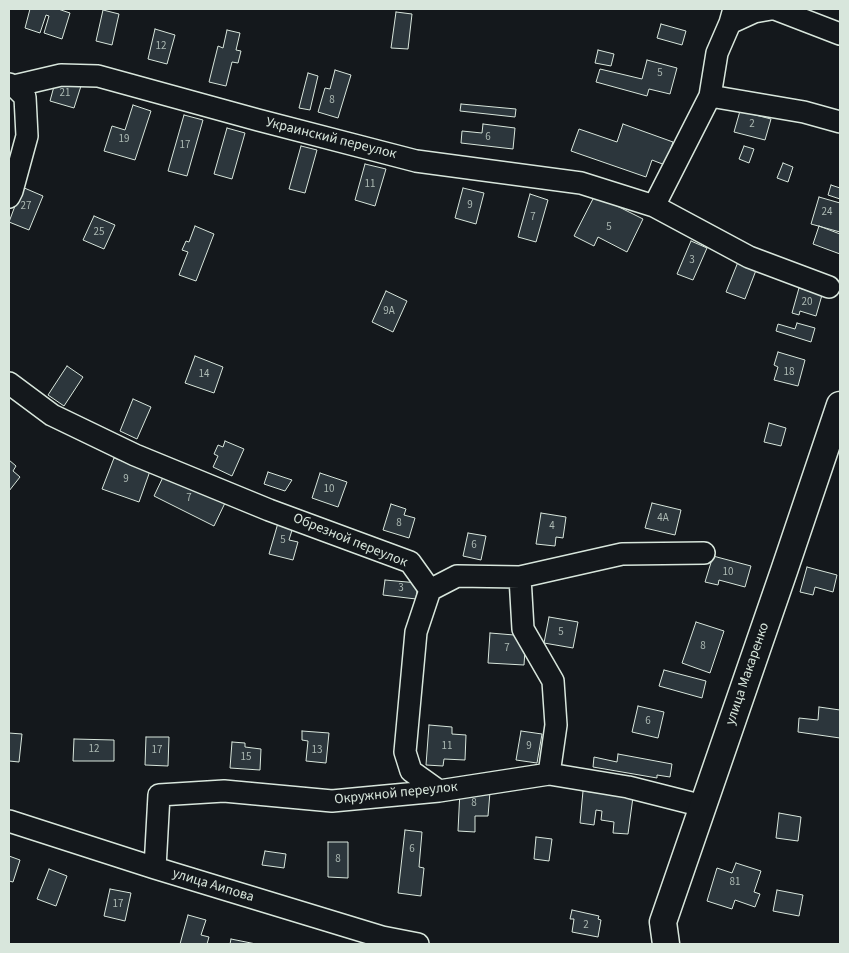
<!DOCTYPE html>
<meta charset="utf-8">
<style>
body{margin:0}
#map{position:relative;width:849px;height:953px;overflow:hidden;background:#14181c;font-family:"Source Sans 3",sans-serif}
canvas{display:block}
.frame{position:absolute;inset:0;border:10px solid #d8e6dc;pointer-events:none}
</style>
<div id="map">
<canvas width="849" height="953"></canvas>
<div class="frame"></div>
</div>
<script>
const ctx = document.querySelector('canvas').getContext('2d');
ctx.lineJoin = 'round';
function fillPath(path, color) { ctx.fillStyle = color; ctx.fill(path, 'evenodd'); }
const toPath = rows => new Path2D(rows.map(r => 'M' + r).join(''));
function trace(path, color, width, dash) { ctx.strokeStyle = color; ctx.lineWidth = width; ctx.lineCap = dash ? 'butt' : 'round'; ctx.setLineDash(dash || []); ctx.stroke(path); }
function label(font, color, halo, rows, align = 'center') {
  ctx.font = font + ' "Source Sans 3",sans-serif'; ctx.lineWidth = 4; ctx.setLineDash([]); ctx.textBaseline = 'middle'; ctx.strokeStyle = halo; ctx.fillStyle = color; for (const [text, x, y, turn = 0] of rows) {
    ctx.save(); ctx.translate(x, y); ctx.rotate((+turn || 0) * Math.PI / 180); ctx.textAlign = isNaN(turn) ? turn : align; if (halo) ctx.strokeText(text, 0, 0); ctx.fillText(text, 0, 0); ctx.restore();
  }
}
const building = toPath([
 [30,9,58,9,70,13,62,39,44,33,49,16,46,15,40,33,25,28,30,9],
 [103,10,119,14,112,45,96,41,103,10],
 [396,12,412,14,408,49,391,48,396,12],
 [661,24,686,31,682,45,657,38,661,24],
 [155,29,175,35,167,64,148,59,155,29],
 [227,30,240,33,236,50,241,51,238,63,232,62,226,86,209,82,218,46,223,48,227,30],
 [598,50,614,54,611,66,595,63,598,50],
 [647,60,677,68,670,94,649,89,647,96,596,82,600,69,642,79,647,60],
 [335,70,351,75,338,118,318,112,325,88,330,89,335,70],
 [308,73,318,76,310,110,299,108,308,73],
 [56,79,81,86,74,108,50,101,56,79],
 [461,104,516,109,515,117,460,111,461,104],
 [133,105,151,111,135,160,104,151,112,126,125,130,133,105],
 [740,111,771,119,765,140,734,132,740,111],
 [184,115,203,120,187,176,168,171,184,115],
 [483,124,515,128,513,149,461,143,462,131,482,133,483,124],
 [623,124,673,142,665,165,652,160,646,177,571,151,579,129,617,142,623,124],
 [227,128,245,133,232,179,214,174,227,128],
 [301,146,317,150,305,193,289,189,301,146],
 [744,146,754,149,749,163,739,159,744,146],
 [783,163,793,167,788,182,777,178,783,163],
 [365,164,386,169,375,206,355,200,365,164],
 [831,185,840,188,840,199,828,195,831,185],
 [22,187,43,196,29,230,9,222,22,187],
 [463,188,484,193,476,224,455,218,463,188],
 [530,194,548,200,536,242,518,237,530,194],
 [595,195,643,219,627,252,598,237,594,246,574,236,595,195],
 [819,197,840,203,840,232,811,224,819,197],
 [94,216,115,225,104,249,83,240,94,216],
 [195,226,214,234,196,281,179,275,188,252,182,250,186,241,189,242,195,226],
 [819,226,840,234,840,254,813,244,819,226],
 [691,241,707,248,693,280,677,274,691,241],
 [740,257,758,265,745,299,726,292,740,257],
 [799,288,822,295,816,316,800,311,799,315,792,313,799,288],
 [386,291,407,301,393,332,372,322,386,291],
 [797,323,815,328,811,342,776,331,778,324,795,329,797,323],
 [778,352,805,360,798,386,774,380,778,367,774,365,778,352],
 [195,356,223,367,214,393,185,383,195,356],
 [67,366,83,377,64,406,48,395,67,366],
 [133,399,151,407,137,439,120,431,133,399],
 [769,423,786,428,781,446,764,442,769,423],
 [225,441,244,449,232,476,213,467,218,456,214,454,218,445,223,447,225,441],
 [114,458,150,471,139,502,102,489,114,458],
 [9,460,16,466,13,471,20,477,9,491,9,460],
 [268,472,292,480,285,491,264,484,268,472],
 [165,473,225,503,214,526,154,496,165,473],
 [320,473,347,482,338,507,312,498,320,473],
 [652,503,681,510,675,535,645,528,652,503],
 [391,504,406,509,404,515,415,518,409,538,383,530,391,504],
 [541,513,566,517,563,538,556,537,555,546,536,544,541,513],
 [278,523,293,527,289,540,298,542,293,560,269,554,278,523],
 [468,533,486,536,481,560,463,556,468,533],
 [713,556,751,566,745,587,719,580,718,585,705,582,713,556],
 [807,567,837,575,833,592,815,587,813,595,800,592,807,567],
 [385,580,418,583,416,599,383,595,385,580],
 [549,617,578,622,573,648,544,643,549,617],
 [696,622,724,631,710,673,682,663,696,622],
 [490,633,526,636,524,665,488,663,490,633],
 [664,670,706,681,702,698,659,686,664,670],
 [638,706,664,712,658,738,632,732,638,706],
 [819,707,840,710,840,738,798,732,799,718,818,720,819,707],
 [429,725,452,727,452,734,466,735,465,760,444,759,443,766,426,765,429,725],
 [302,731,329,733,326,763,306,761,308,741,302,740,302,731],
 [521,731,542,734,537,763,516,760,521,731],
 [9,733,22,734,19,762,9,761,9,733],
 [146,737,169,737,168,766,145,765,146,737],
 [74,739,114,740,114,761,73,761,74,739],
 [232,742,245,743,245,747,261,749,260,770,230,768,232,742],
 [618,754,672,764,670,777,657,775,657,778,593,767,594,757,617,762,618,754],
 [460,790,490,792,488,816,475,816,475,832,458,831,460,790],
 [583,791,633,797,628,834,613,833,614,822,601,820,602,811,596,810,594,825,580,823,583,791],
 [779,813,801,817,798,841,776,838,779,813],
 [405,830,422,832,419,867,424,868,421,896,398,893,405,830],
 [536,837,552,839,549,861,534,859,536,837],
 [328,842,348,842,348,878,328,877,328,842],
 [265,851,286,854,284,868,262,865,265,851],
 [9,856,20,860,13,882,9,881,9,856],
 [736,863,761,871,754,892,760,894,755,907,735,900,732,909,707,901,717,868,732,873,736,863],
 [49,869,67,876,56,906,37,899,49,869],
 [110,889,131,893,125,921,104,916,110,889],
 [777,890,803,895,799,916,773,911,777,890],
 [572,910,599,916,598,919,601,920,598,937,572,932,574,919,570,919,572,910],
 [188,915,206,920,201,935,209,937,207,944,180,944,188,915],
 [231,939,256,944,230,944,231,939]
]);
fillPath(building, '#2c363c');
trace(building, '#d8e6dc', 1);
const minor = toPath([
 [775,9,840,34],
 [730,23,754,12,771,9],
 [9,84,14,86,61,75,98,76,258,120,416,161,581,183,654,206,749,257,829,287],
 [710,96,804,112,840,122],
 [9,197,12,191,27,136,25,97,14,86],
 [654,206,710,96,717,53,730,23,734,9],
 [9,383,52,415,135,455,269,510,410,562,430,590,457,576,520,577,622,554,704,553],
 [520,577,523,629,553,681,556,725,549,774],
 [430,590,416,632,405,752,411,771,439,791],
 [9,821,155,868,382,937,418,944],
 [155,868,159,795,224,791,332,801,439,791,549,774,628,787,703,806]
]);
const major = toPath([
 [666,944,663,922,784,571,840,405]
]);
trace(minor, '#d8e6dc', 24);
trace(major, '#d8e6dc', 29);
trace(minor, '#14181c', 21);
trace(major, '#14181c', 26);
label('11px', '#adbab4', null, [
 ["12",161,47],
 ["5",660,74],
 ["21",65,94],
 ["8",332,101],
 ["2",752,125],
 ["6",488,138],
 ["19",124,140],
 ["17",185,146],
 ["11",370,185],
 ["9",470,206],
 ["27",26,207],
 ["24",827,213],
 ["7",533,218],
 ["5",609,228],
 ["25",99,233],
 ["3",692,261],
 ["20",807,303],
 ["9А",389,312],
 ["18",789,373],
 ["14",204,375],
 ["9",126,480],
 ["10",329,490],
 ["7",189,499],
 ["4А",663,519],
 ["8",399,524],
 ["4",552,527],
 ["5",283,541],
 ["6",474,546],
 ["10",728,573],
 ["3",401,589],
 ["5",561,633],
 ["8",703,647],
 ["7",507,649],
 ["6",648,722],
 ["11",447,747],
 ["9",529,747],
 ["12",94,750],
 ["17",157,751],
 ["13",317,751],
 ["15",246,758],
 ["8",474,804],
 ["6",412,850],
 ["8",338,860],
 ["81",735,883],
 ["17",118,905],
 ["2",586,926]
]);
label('14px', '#d8e6dc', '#14181c', [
 ["Украинский переулок",331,139,14],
 ["Обрезной переулок",350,541,22],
 ["улица Макаренко",748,674,-71],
 ["Окружной переулок",396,794,-6],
 ["улица Аипова",213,886,17]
]);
</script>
